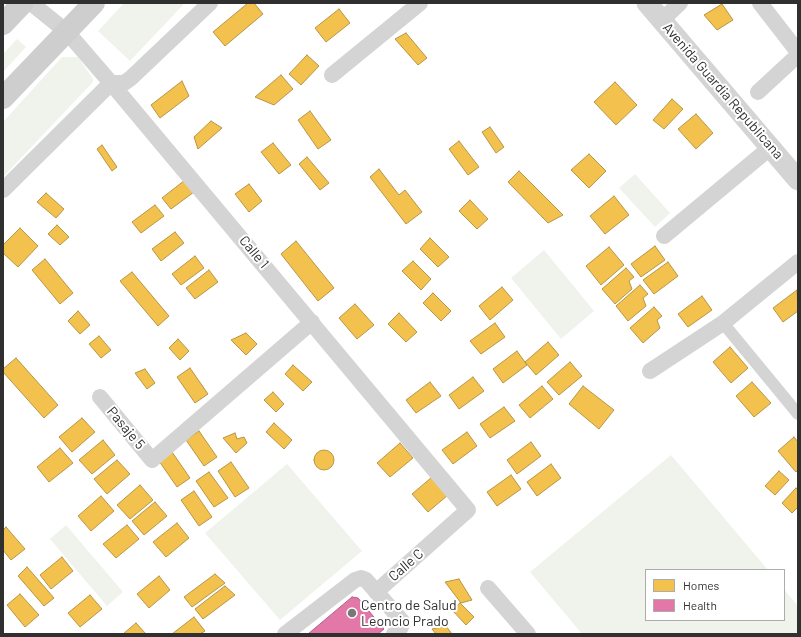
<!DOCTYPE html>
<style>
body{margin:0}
#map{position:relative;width:801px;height:637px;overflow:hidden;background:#fff;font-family:Barlow,sans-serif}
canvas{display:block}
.frame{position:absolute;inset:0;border:4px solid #303030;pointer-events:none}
.legend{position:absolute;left:645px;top:569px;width:140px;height:52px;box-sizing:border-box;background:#fff;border:1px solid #acacac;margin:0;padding:5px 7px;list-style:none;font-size:12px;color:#303030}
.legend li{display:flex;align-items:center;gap:8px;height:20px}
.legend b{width:20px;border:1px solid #acacac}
</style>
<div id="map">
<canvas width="801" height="637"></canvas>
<div class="frame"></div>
<ul class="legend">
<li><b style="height:11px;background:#f2c14e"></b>Homes</li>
<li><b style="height:11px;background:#e377a8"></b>Health</li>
</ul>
</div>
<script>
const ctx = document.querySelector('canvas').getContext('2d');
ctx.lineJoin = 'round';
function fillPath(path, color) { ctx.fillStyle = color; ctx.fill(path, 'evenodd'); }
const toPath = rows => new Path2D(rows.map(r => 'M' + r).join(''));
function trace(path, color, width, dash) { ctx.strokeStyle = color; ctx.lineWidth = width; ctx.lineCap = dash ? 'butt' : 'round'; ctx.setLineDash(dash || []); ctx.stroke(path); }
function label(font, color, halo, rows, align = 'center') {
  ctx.font = font + ' Barlow,sans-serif'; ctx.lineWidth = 4; ctx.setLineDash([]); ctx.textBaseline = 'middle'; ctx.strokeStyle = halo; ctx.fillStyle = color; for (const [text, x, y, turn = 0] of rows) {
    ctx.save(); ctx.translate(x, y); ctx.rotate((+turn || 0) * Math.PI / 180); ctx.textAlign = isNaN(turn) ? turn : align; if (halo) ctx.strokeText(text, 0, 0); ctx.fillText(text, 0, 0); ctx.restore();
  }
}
fillPath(toPath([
 [124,3,182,3,183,5,130,61,98,31],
 [17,39,26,47,3,72,3,54],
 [62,57,78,57,93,79,93,82,3,177,3,122],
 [635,174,670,213,655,227,619,188],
 [544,250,594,311,561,339,511,278],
 [671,455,768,570,646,570,646,620,784,620,784,589,798,606,798,634,582,634,530,572],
 [287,464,362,551,280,620,205,533],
 [66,525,123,592,107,606,50,539]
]), '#f0f3ec');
const homes = toPath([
 [248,3,254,3,263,14,225,46,213,32,248,3],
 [722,4,733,20,717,30,704,15,722,4],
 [339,9,350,23,326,42,315,28,339,9],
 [406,33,427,58,418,65,395,39,406,33],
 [307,55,319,66,301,85,289,74,307,55],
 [281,75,293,89,274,105,255,97,281,75],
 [182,81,189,96,160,118,151,105,182,81],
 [615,82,637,105,616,125,594,102,615,82],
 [672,99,683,109,664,129,653,120,672,99],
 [310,111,331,140,318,149,298,120,310,111],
 [696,114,713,133,696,149,678,129,696,114],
 [211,121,222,128,198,149,194,137,211,121],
 [490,127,504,147,496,153,482,132,490,127],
 [459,141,479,167,468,175,449,149,459,141],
 [273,143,291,165,279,174,261,152,273,143],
 [102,145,117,167,112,171,97,149,102,145],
 [589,154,606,171,589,188,571,170,589,154],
 [307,157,329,183,320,190,299,164,307,157],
 [379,169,399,195,405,190,422,212,406,224,370,177,379,169],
 [519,171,563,215,548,223,508,182,519,171],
 [185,180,194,192,171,209,162,198,185,180],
 [249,184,262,201,249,212,235,194,249,184],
 [46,193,64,209,56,218,37,202,46,193],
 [614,196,629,215,605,234,590,216,614,196],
 [470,200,488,219,477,229,459,211,470,200],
 [155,205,164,216,141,233,132,222,155,205],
 [57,225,69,237,60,245,48,234,57,225],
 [20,228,38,246,18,267,3,253,3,245,20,228],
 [175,232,184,243,161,261,152,249,175,232],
 [430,238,449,257,438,267,420,249,430,238],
 [296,241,334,288,318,301,281,254,296,241],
 [655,246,665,260,641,277,631,264,655,246],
 [609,247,624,265,601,285,586,266,609,247],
 [195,256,204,268,181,285,172,274,195,256],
 [45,259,73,293,60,304,32,270,45,259],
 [413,261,431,279,421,290,402,271,413,261],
 [668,262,678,276,654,294,643,280,668,262],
 [626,268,634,277,629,281,632,289,615,304,602,289,626,268],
 [209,270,218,282,195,299,186,288,209,270],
 [132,272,169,316,158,326,120,281,132,272],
 [640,285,648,294,643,298,646,306,628,321,616,306,640,285],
 [502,287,513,300,490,320,479,306,502,287],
 [797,290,798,311,783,322,773,308,797,290],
 [433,293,451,311,441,321,423,303,433,293],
 [702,296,712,310,688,327,678,314,702,296],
 [355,304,374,325,357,339,339,318,355,304],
 [654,307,662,316,657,320,660,328,643,343,630,328,654,307],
 [78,311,90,325,80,334,68,321,78,311],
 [399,313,417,332,406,342,388,324,399,313],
 [495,323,505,337,481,354,470,341,495,323],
 [246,333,257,344,246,355,231,340,246,333],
 [99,336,111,350,101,358,89,344,99,336],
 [178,339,189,351,180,360,169,348,178,339],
 [548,342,559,355,536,375,525,362,548,342],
 [730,347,748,368,731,383,713,362,730,347],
 [517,351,527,365,503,383,493,369,517,351],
 [16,358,58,405,44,418,3,372,3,369,16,358],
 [570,362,582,376,559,395,547,382,570,362],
 [293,365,312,382,303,391,285,374,293,365],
 [190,368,208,394,195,403,177,377,190,368],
 [145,369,155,383,147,389,135,373,145,369],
 [473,377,484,391,459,409,449,395,473,377],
 [430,382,441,396,416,413,406,400,430,382],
 [752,382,771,403,754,417,736,396,752,382],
 [542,386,553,399,530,418,519,405,542,386],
 [583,386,614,410,599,429,569,404,583,386],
 [273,392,284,404,276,412,264,400,273,392],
 [504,407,515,421,490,438,480,424,504,407],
 [82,418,95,432,72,452,59,437,82,418],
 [274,423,292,440,284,449,266,432,274,423],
 [199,431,217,457,204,466,186,440,199,431],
 [467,432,477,446,453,464,442,450,467,432],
 [235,433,237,439,244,437,247,443,236,453,223,438,235,433],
 [794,437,798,442,798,470,796,472,778,451,794,437],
 [103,440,115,455,92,474,79,460,103,440],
 [531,442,541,456,517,474,507,460,531,442],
 [400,443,413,458,390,477,377,463,400,443],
 [60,448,73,463,49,482,37,467,60,448],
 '314 460a10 10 0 1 1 20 0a10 10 0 1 1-20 0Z',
 [172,452,190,478,177,487,159,461,172,452],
 [117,460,130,474,107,494,94,479,117,460],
 [231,462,249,488,235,497,218,471,231,462],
 [551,464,561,478,537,496,527,482,551,464],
 [779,471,789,480,775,495,765,486,779,471],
 [209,472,228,498,214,507,196,481,209,472],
 [511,475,521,489,497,506,487,492,511,475],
 [432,477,448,495,428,512,412,494,432,477],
 [140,485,153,500,130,519,117,505,140,485],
 [796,488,798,490,798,507,792,513,782,503,796,488],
 [194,491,212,517,199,526,181,500,194,491],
 [101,496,114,511,91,531,78,516,101,496],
 [155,502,167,516,144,535,132,521,155,502],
 [177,523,189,538,166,557,153,542,177,523],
 [127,525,139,539,116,558,103,544,127,525],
 [6,527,25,549,11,560,3,550,3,530,6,527],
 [62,557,73,571,51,589,40,575,62,557],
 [27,567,54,598,44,606,18,576,27,567],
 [215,574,225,583,192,607,184,597,215,574],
 [159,576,170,590,149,608,137,594,159,576],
 [459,579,472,600,461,603,445,582,459,579],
 [225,586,235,595,203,619,195,609,225,586],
 [20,594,39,615,25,627,7,605,20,594],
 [90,595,102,609,80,627,68,613,90,595],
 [460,603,474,617,466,625,452,610,460,603],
 [194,617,205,631,200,634,172,634,194,617],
 [136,623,146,634,123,634,136,623],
 [446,626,452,634,436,634,432,629,446,626]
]);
fillPath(homes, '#f2c14e');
trace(homes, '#b89645', 1);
const health = toPath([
 [352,597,358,598,384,629,378,634,308,634,352,597]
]);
fillPath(health, '#e377a8');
trace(health, '#ad6284', 1);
trace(toPath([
 [723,323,798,414]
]), '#d4d4d4', 12);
trace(toPath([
 [31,3,67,32,111,83,468,510,376,592],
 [760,3,798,52],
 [662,20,680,3],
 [332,75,420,3],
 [758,92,798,55],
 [3,190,111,83,124,83,131,78,210,3],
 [664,236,771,147],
 [650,371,723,323,798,262],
 [100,397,152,460,312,322],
 [488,588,528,634],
 [285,634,355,580,361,578,366,580,402,621,401,627,394,634]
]), '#d4d4d4', 16);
trace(toPath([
 [647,3,798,180]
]), '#d4d4d4', 21);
trace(toPath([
 [3,24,23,3],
 [3,98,94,3]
]), '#cecece', 22);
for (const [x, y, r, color] of [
 [352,613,5,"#787878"]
]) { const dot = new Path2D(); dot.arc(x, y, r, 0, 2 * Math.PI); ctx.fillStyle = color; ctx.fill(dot); trace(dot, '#fff', 1.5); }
label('14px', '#303030', '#fff', [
 ["Avenida Guardia Republicana",723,91,49],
 ["Calle 1",254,252,50],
 ["Pasaje 5",126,428,50],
 ["Calle C",406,565,-41]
]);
label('14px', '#303030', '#fff', [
 ["Centro de Salud",361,605],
 ["Leoncio Prado",361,621]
], 'left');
</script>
